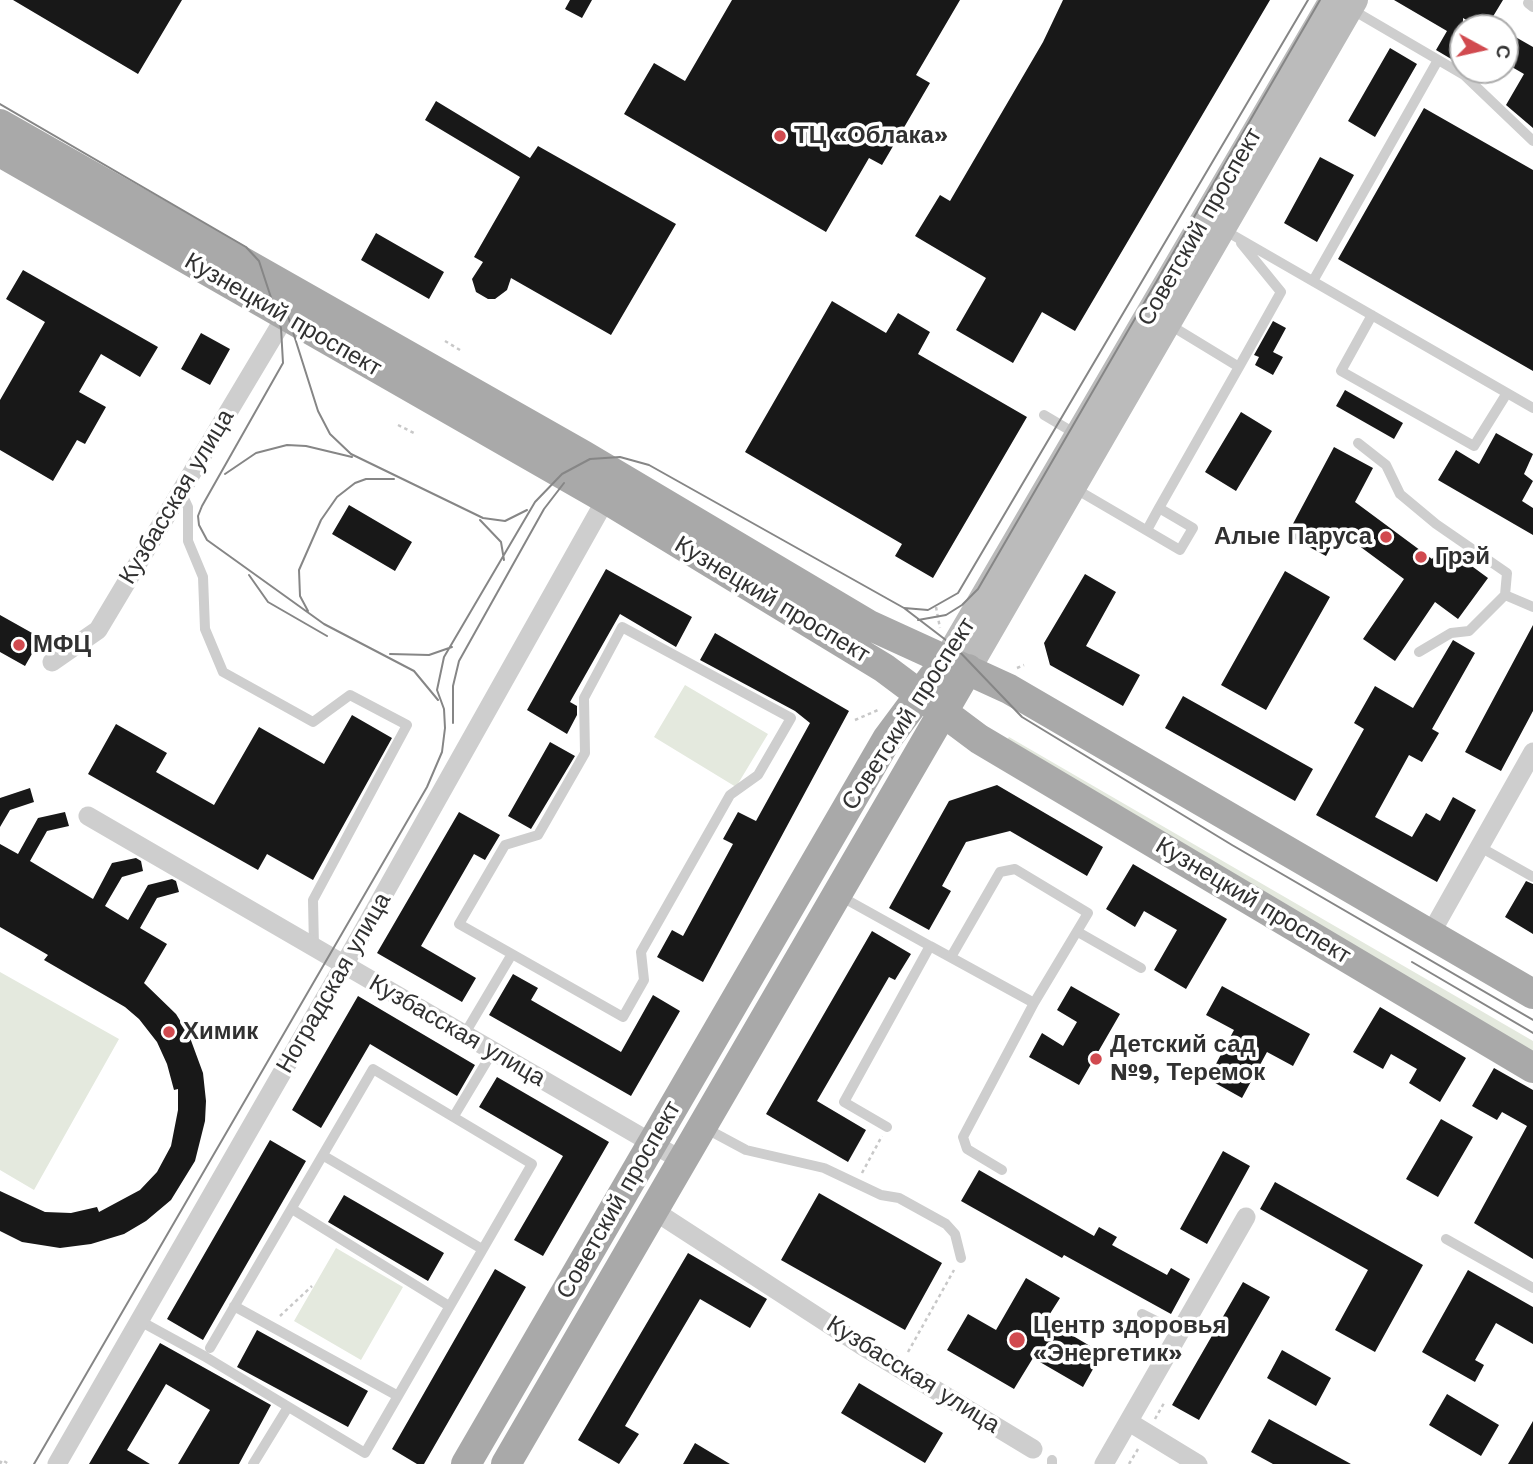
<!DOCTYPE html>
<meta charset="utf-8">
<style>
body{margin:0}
#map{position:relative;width:1533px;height:1464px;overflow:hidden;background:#fff;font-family:"Work Sans",sans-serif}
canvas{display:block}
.north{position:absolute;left:1449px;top:14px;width:70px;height:70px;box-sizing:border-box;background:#fff;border:2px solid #adadad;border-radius:50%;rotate:98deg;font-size:19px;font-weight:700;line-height:28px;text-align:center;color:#313131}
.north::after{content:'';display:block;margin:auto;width:24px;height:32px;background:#d14a4f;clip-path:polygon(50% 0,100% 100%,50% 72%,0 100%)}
</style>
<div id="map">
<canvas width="1533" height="1464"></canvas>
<div class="north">С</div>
</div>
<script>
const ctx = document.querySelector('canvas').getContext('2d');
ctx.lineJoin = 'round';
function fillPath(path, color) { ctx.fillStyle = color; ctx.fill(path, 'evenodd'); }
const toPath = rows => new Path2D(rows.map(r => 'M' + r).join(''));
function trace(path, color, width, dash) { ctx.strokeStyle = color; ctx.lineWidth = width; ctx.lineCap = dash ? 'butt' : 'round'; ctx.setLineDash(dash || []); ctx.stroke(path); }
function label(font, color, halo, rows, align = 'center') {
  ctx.font = font + ' "Work Sans",sans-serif'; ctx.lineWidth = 7; ctx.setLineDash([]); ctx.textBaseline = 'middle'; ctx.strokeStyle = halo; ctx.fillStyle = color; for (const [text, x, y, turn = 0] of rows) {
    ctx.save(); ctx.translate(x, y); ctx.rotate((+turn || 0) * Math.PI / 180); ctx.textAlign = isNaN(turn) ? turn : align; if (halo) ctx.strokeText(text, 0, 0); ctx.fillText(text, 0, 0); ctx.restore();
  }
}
fillPath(toPath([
 [685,685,768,734,736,787,654,737],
 [1009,737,1533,1041,1533,1052,1003,745],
 [0,972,119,1039,34,1190,0,1170],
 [336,1248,403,1287,361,1360,294,1321]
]), '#e4e9de');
fillPath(toPath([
 [13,0,182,0,138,74],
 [570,0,592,0,582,18,565,9],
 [732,0,960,0,916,75,930,83,882,165,869,158,826,232,624,114,654,63,685,81],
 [1063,0,1270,0,1075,331,1042,312,1013,363,956,330,986,278,915,236,940,195,950,201,1043,42],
 [1394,0,1503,0,1486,28,1480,28,1463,18,1463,66,1436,50,1447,31],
 [1505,31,1533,47,1533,128,1506,105,1524,74,1505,63],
 [1390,48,1417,64,1375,137,1348,121],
 [436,101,530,158,538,146,676,224,611,335,511,278,507,290,495,299,488,299,476,292,472,279,483,262,474,257,520,177,425,120],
 [1424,108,1533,170,1533,371,1338,259],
 [1320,157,1354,175,1317,242,1284,223],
 [376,233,444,272,429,299,361,260],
 [23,270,158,347,140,377,101,354,79,392,106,407,85,444,77,440,53,481,0,450,0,400,45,322,6,299],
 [832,301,886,333,898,313,930,332,918,354,1027,417,933,578,895,556,902,544,745,452],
 [1273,321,1286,328,1273,352,1283,357,1273,375,1255,365,1259,357,1254,355],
 [201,333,230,349,210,385,181,369],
 [1345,390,1403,423,1394,439,1336,406],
 [1241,412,1272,431,1236,491,1205,472],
 [1496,433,1533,454,1524,474,1533,481,1522,501,1533,508,1533,535,1438,480,1456,450,1479,464],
 [1334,447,1373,468,1355,502,1432,559,1443,545,1488,578,1458,619,1435,602,1395,661,1363,639,1404,579,1339,531,1326,556,1287,535],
 [349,505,412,542,395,571,332,534],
 [606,569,692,617,676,647,620,614,570,702,577,706,577,715,567,734,527,710],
 [1285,571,1330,597,1266,710,1221,685],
 [1085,574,1116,592,1086,646,1140,675,1123,706,1050,665,1044,643],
 [0,615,41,638,25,666,0,652],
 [1533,625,1533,711,1501,771,1465,752],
 [715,633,849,711,703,982,657,957,672,930,683,936,733,844,723,839,738,812,756,821,810,723,795,711,700,660],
 [1453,640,1475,653,1432,729,1439,733,1422,762,1409,755,1375,817,1412,837,1426,813,1440,821,1453,797,1476,810,1437,882,1316,815,1364,729,1354,723,1375,686,1413,708],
 [1183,696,1313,769,1295,801,1165,728],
 [352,715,392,738,313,880,267,854,258,870,88,774,116,724,167,753,156,772,214,805,259,727,324,764],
 [550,742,575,756,531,829,508,816],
 [997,785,1103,847,1087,876,1010,831,966,842,942,886,951,891,929,930,889,908,949,801],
 [30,788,34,802,10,810,0,827,0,798],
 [65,812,69,826,47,831,30,861,93,899,112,863,136,858,141,861,143,871,122,877,105,906,128,920,148,885,172,879,176,881,179,892,157,898,140,928,167,944,144,983,176,1014,189,1035,203,1073,206,1101,205,1121,195,1161,171,1200,146,1221,124,1234,91,1244,60,1248,22,1242,0,1231,0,1191,45,1212,71,1213,97,1207,99,1212,140,1190,157,1172,171,1146,178,1110,178,1089,174,1090,167,1064,157,1042,139,1019,125,1007,44,960,48,955,0,927,0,844,18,854,38,818],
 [459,812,500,835,485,860,474,854,421,946,476,978,462,1002,377,953],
 [1133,864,1227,919,1186,989,1154,970,1177,930,1144,911,1135,927,1106,909],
 [1526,881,1533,884,1533,934,1505,917],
 [872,931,911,954,895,980,889,977,817,1101,866,1130,848,1162,766,1114],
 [513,974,538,988,531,1000,621,1052,653,995,680,1011,631,1096,489,1015],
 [1071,986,1120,1014,1079,1085,1029,1057,1042,1033,1063,1046,1077,1022,1057,1010],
 [1222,986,1310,1034,1293,1066,1267,1052,1242,1098,1208,1079,1234,1030,1206,1015],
 [358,996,475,1065,457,1096,370,1044,321,1128,292,1110],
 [1380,1007,1466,1058,1440,1102,1409,1083,1417,1069,1391,1054,1383,1069,1353,1052],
 [1494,1068,1533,1090,1533,1259,1474,1223,1527,1126,1502,1112,1497,1120,1472,1106],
 [497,1077,609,1142,543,1256,514,1240,563,1156,479,1107],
 [1441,1119,1473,1137,1438,1197,1406,1179],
 [270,1140,306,1161,203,1340,167,1319],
 [1223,1151,1250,1166,1207,1244,1180,1229],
 [979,1170,1094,1236,1099,1227,1117,1237,1112,1245,1167,1275,1171,1268,1190,1279,1171,1314,1064,1255,1062,1258,961,1201],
 [1275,1182,1423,1265,1375,1352,1335,1330,1368,1270,1260,1209],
 [819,1193,942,1263,905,1330,781,1260],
 [344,1195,444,1253,428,1281,328,1222],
 [688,1253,767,1299,750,1328,700,1299,625,1426,639,1434,619,1464,578,1440],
 [495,1269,526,1287,424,1464,417,1464,392,1449],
 [1468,1270,1533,1307,1533,1344,1496,1323,1475,1360,1484,1365,1475,1382,1422,1352],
 [1026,1278,1060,1298,1046,1320,1102,1353,1083,1387,1033,1358,1014,1389,947,1350,968,1314,996,1330],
 [1243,1282,1270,1297,1199,1420,1172,1405],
 [257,1330,368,1391,348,1427,237,1367],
 [160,1343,271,1405,239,1464,178,1464,210,1410,166,1384,127,1450,150,1464,89,1464],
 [1282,1350,1331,1378,1316,1406,1267,1378],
 [859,1383,943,1433,925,1463,841,1413],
 [1447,1394,1499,1425,1481,1456,1429,1425],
 [1269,1419,1351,1464,1273,1464,1251,1452],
 [1533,1421,1533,1464,1508,1464,1514,1454],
 [695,1443,730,1464,683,1464]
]), '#181818');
trace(toPath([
 [445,341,460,350],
 [398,425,414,433],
 [936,607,940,628],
 [1017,668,1024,665],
 [855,720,878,710],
 [862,1173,882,1136],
 [280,1316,312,1286],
 [908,1352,954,1270],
 [1155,1419,1164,1403],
 [0,1464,2,1460,9,1464],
 [1129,1464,1138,1449]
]), '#c8c8c8', 2.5, [3.5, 3.5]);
trace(toPath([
 [1528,3,1533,7],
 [1351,9,1464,75,1533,141],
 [1224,230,1533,408],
 [1313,281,1438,60],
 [1372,315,1341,371,1474,446,1507,393],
 [1170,325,1239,367,1281,292,1241,243],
 [1044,415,1076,434],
 [1358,443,1386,465,1400,494,1436,524,1507,573,1505,595],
 [1074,488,1180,550,1193,528,1159,508,1147,530],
 [181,492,188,507,188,541,203,577,205,629,223,672,313,722,350,695,407,725,313,900,314,947],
 [1159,508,1239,367],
 [1419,652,1451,633,1469,631,1505,595,1533,607],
 [1480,847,1533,877],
 [840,896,930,946,844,1102,887,1127],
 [1078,932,1141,968],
 [930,946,1034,1003,1088,913,1015,869,1000,872,951,957],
 [464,1035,512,954,459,924,505,845,538,835,585,753,584,698,622,627,791,718,758,775,730,795,641,952,644,980,623,1017,512,954],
 [454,1116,493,1051],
 [705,1128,746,1150,824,1168,881,1195,899,1198,946,1224,955,1234,961,1258],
 [324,1156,482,1249],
 [1002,1170,967,1149,963,1137,1034,1003],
 [292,1209,449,1306],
 [1446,1239,1533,1288],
 [234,1306,398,1396],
 [1142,1314,1180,1333],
 [140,1321,204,1356,365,1453,532,1164,373,1069,210,1348],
 [1052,1460,1052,1464],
 [253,1464,288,1407]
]), '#cecece', 10);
trace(toPath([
 [52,662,98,630,285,317],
 [88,816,681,1160],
 [1431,933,1533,752],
 [653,1210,861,1345,1033,1449],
 [1129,1422,1198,1464],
 [57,1464,344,965,606,499],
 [1104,1464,1246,1217]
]), '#cecece', 19);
trace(toPath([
 [946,660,1332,0],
 [968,669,1355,0]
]), '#bbb', 26);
trace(toPath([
 [0,124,583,455,869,625,1009,689,1533,994],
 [0,152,606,499,884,668,979,739,1533,1068],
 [466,1464,887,739,933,677],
 [506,1464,968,669]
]), '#a9a9a9', 30);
trace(toPath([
 [0,104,246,247,259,261,281,328,283,363,202,506,198,516,199,525,207,540,324,624,414,671,438,700],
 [287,313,318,411,330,434,351,454,483,518,505,521,527,510],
 [225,474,256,453,287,445,306,446,352,457],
 [480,520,501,542,504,560],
 [249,575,268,602,327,636],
 [904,608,928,610,958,593,1308,0],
 [308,611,300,596,299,570,321,520,337,497,355,483,366,479,394,479],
 [918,620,946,615,962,605,978,589,1320,0],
 [390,654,429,655,452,647],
 [453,723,453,686,459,661,544,509,564,483],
 [1412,962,1533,1033],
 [34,1464,427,787,442,752,445,728,444,709,437,690,444,657,535,502,562,474,590,459,620,457,649,465,904,608,955,647,1022,717,1232,845,1533,1020]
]), '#868686', 2);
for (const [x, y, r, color] of [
 [780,136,7,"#d14a4f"],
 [1386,537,7,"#d14a4f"],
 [1421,557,7,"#d14a4f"],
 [19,645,7,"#d14a4f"],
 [169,1032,7,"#d14a4f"],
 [1096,1059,7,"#d14a4f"],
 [1017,1340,9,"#d14a4f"]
]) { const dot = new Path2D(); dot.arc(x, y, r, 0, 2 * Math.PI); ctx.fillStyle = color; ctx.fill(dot); trace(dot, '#fff', 2.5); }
label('bold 24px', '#313131', '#fff', [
 ["ТЦ «Облака»",794,136],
 ["Алые Паруса",1372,537,"right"],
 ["Грэй",1435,557],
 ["МФЦ",33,645],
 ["Химик",183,1032],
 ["Детский сад",1110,1045],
 ["№9, Теремок",1110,1073],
 ["Центр здоровья",1033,1326],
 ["«Энергетик»",1033,1354]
], 'left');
label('24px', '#313131', '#fff', [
 ["Советский проспект",1200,227,-60],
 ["Кузнецкий проспект",283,315,30],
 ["Кузбасская улица",177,497,-59],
 ["Кузнецкий проспект",772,600,31],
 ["Советский проспект",909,714,-57],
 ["Кузнецкий проспект",1253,901,31],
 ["Ноградская улица",334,983,-60],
 ["Кузбасская улица",457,1031,30],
 ["Советский проспект",619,1200,-60],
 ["Кузбасская улица",913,1375,32]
]);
</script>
